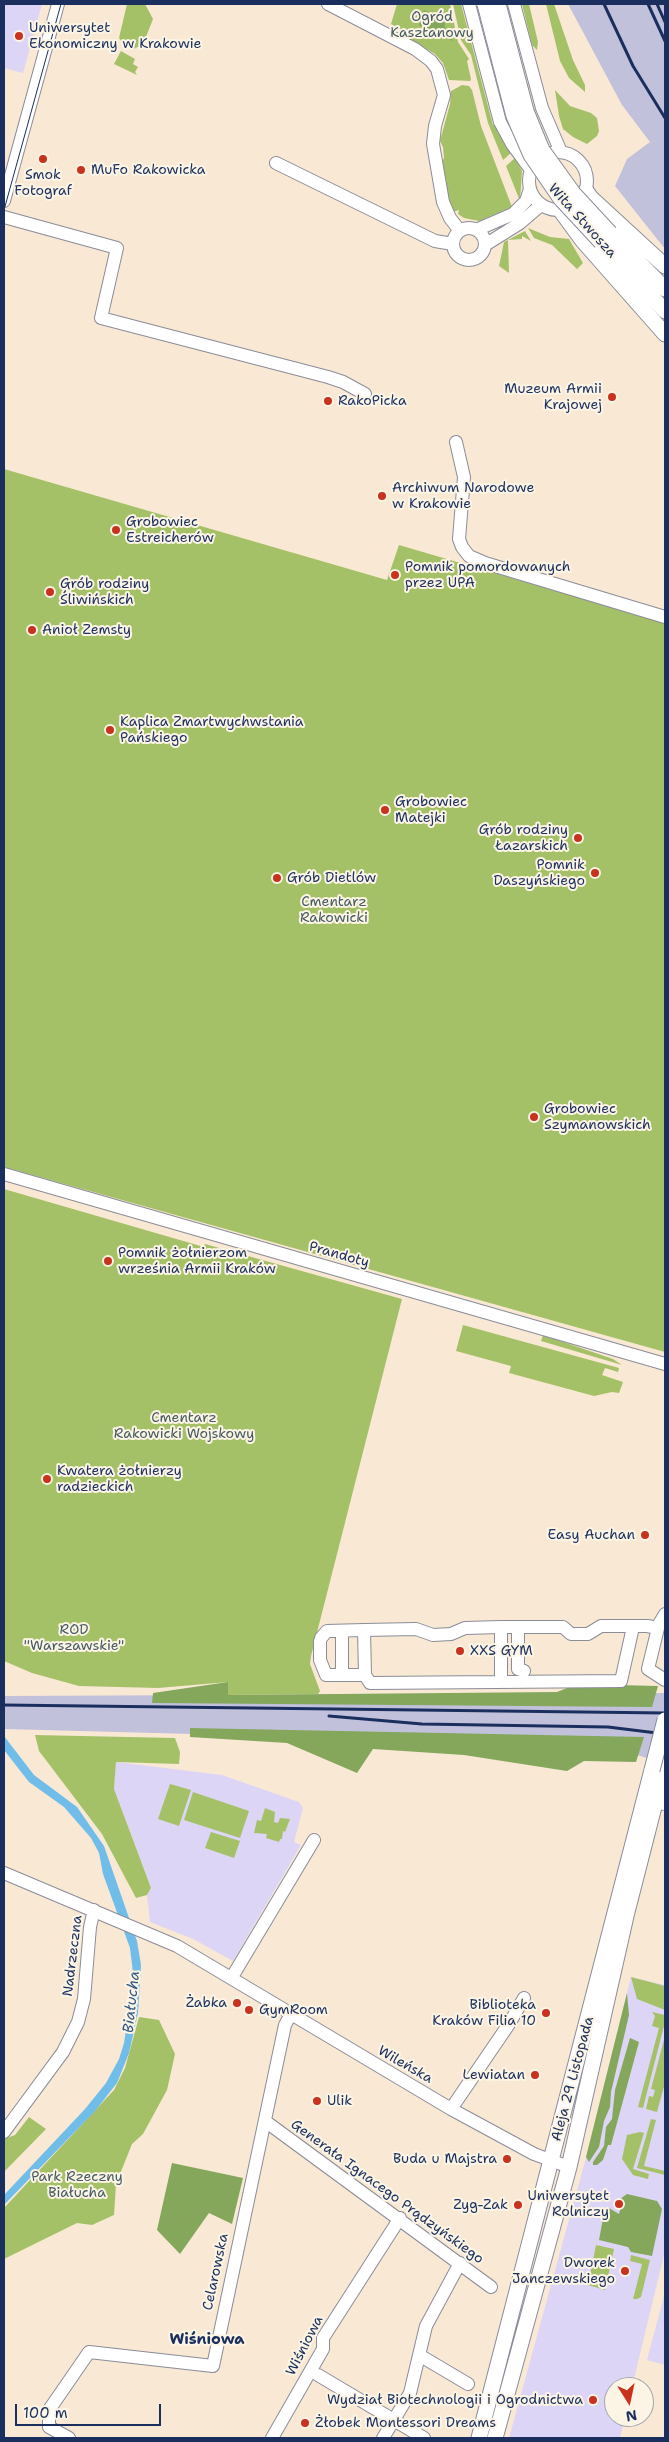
<!DOCTYPE html>
<meta charset="utf-8">
<style>
body{margin:0}
#map{position:relative;width:669px;height:2442px;overflow:hidden;background:#f9e9d4;font-family:"Shantell Sans",sans-serif}
canvas{display:block}
.frame{position:absolute;inset:0;border:5px solid #1b2f5e;pointer-events:none}
.north{position:absolute;left:604px;top:2377px;width:50px;height:50px;box-sizing:border-box;background:#fcf5e5;border:1px solid #a2a6af;border-radius:50%;rotate:170deg;font-size:14px;font-weight:700;line-height:20px;text-align:center;color:#1b2f5e}
.north::after{content:'';display:block;margin:auto;width:18px;height:22px;background:#c8321e;clip-path:polygon(50% 0,100% 100%,50% 72%,0 100%)}
.scale{position:absolute;left:15px;top:2404px;width:146px;height:22px;box-sizing:border-box;border:2px solid #1b2f5e;border-top:0;padding-left:6px;font-size:15px;line-height:18px;white-space:nowrap;color:#1b2f5e;-webkit-text-stroke:4px #fcf5e5;paint-order:stroke}
</style>
<div id="map">
<canvas width="669" height="2442"></canvas>
<div class="frame"></div>
<div class="north">N</div>
<div class="scale">100 m</div>
</div>
<script>
const ctx = document.querySelector('canvas').getContext('2d');
ctx.lineJoin = 'round';
function fillPath(path, color) { ctx.fillStyle = color; ctx.fill(path, 'evenodd'); }
const toPath = rows => new Path2D(rows.map(r => 'M' + r).join(''));
function trace(path, color, width, dash) { ctx.strokeStyle = color; ctx.lineWidth = width; ctx.lineCap = dash ? 'butt' : 'round'; ctx.setLineDash(dash || []); ctx.stroke(path); }
function label(font, color, halo, rows, align = 'center') {
  ctx.font = font + ' "Shantell Sans",sans-serif'; ctx.lineWidth = 4; ctx.setLineDash([]); ctx.textBaseline = 'middle'; ctx.strokeStyle = halo; ctx.fillStyle = color; for (const [text, x, y, turn = 0] of rows) {
    ctx.save(); ctx.translate(x, y); ctx.rotate((+turn || 0) * Math.PI / 180); ctx.textAlign = isNaN(turn) ? turn : align; if (halo) ctx.strokeText(text, 0, 0); ctx.fillText(text, 0, 0); ctx.restore();
  }
}
fillPath(toPath([
 [4,4,42,4,23,73,4,68],
 [116,1762,222,1775,299,1802,303,1808,294,1842,301,1845,233,1961,193,1939,150,1922,147,1895,151,1888,114,1789],
 [631,1977,665,1985,665,2251,632,2387,614,2387,614,2417,625,2417,620,2438,509,2438,587,2154],
 [665,2292,665,2365,647,2360]
]), '#ddd5f6');
fillPath(toPath([
 [568,4,665,4,665,249,615,186,627,159,650,142,622,105],
 [665,1693,665,1764,606,1745,4,1729,4,1696]
]), '#c2c1dc');
fillPath(toPath([
 [127,4,145,4,153,19,144,42,138,47,133,49,124,46,119,38],
 [397,4,450,4,458,42,469,59,467,61,471,79,470,81,449,80,443,63,435,54,404,36,404,32,391,24],
 [453,4,461,4,493,125,495,125,511,153,503,160,488,123,471,55,461,40],
 [522,4,529,4,538,42,537,50,532,45],
 [546,4,554,4,573,60,585,85,585,92,569,78,560,61],
 [121,51,135,59,133,64,138,67,135,72,137,75,114,64],
 [462,85,469,86,472,90,481,126,512,207,479,221,464,218,458,214,459,210,453,212,449,201,442,162,444,158,443,147,440,141,450,104,451,91],
 [555,90,570,106,591,113,597,118,599,131,597,136,587,144,573,137,563,129,559,116],
 [515,158,522,171,520,201,506,166],
 [528,228,550,237,569,239,583,263,577,269,552,245,534,238],
 [525,231,531,241,522,236,522,239,508,240,509,273,499,266,504,242],
 [4,469,387,580,399,545,665,623,665,1352,4,1167],
 [4,1189,204,1247,205,1244,402,1299,311,1656,310,1664,320,1691,318,1694,228,1695,228,1682,158,1688,79,1686,32,1673,4,1661],
 [463,1325,619,1368,618,1372,605,1368,602,1375,623,1382,619,1393,612,1392,594,1396,509,1373,511,1366,456,1351],
 [543,1335,613,1359,622,1365,541,1341],
 [35,1735,175,1738,180,1752,179,1764,116,1762,114,1789,151,1888,147,1895,136,1898,102,1834,39,1751],
 [170,1784,191,1790,179,1826,158,1819],
 [193,1792,249,1811,240,1838,184,1820],
 [265,1808,275,1812,274,1822,278,1823,280,1818,290,1819,285,1832,283,1831,282,1839,280,1839,279,1842,266,1838,267,1834,254,1833,257,1820,261,1821],
 [211,1832,240,1841,234,1858,205,1848],
 [631,1977,665,1986,665,2010,637,1999],
 [652,2012,665,2015,665,2022,643,2108,638,2107,659,2028,652,2026,655,2016],
 [139,2017,159,2020,175,2054,167,2090,143,2134,132,2144,116,2184,114,2215,92,2225,77,2223,4,2259,4,2208,114,2090,125,2068],
 [665,2036,665,2083,657,2112,646,2109,649,2096,653,2097,655,2090,651,2089],
 [29,2117,46,2129,4,2172,4,2139,15,2135],
 [651,2119,656,2120,644,2166,665,2171,665,2175,637,2168],
 [640,2132,644,2133,633,2169,649,2174,648,2179,633,2175,622,2159,627,2135],
 [596,2245,614,2249,605,2290,588,2285],
 [631,2255,650,2260,641,2297,637,2299,633,2299,642,2264,630,2261]
]), '#a5c167');
fillPath(toPath([
 [424,10,431,13,444,12,445,28,453,41,419,25],
 [228,1682,228,1695,557,1692,577,1684,658,1686,652,1707,152,1703,153,1693],
 [190,1728,644,1737,636,1762,584,1761,567,1771,464,1755,373,1749,357,1773,287,1743,190,1737],
 [627,1993,629,2015,611,2092,610,2107,604,2121,599,2147,589,2162,586,2157],
 [630,2038,639,2042,611,2145,608,2145,603,2160,597,2165,593,2165,593,2162,604,2146,606,2127,612,2119,615,2090],
 [172,2163,243,2178,232,2224,209,2213,180,2254,157,2230],
 [627,2194,657,2201,662,2209,652,2256,631,2252,628,2247,599,2240,604,2213,609,2208,619,2214,620,2210,616,2202]
]), '#84a75c');
fillPath(toPath([
 [4,1736,34,1775,77,1807,104,1846,137,1941,141,1965,138,2013,129,2053,117,2083,95,2111,4,2205,4,2195,85,2109,106,2083,119,2059,124,2043,134,1981,130,1948,103,1874,99,1853,91,1838,64,1807,29,1782,4,1750]
]), '#70bdea');
const minor = toPath([
 [328,4,415,49,431,61,437,69,444,95,435,126,433,144,443,202,450,218,460,231],
 [469,4,500,122,512,144,531,170],
 [514,4,542,108,561,152],
 '529 181a29 29 0 1 1 58 0a29 29 0 1 1-58 0Z',
 [276,163,435,241,453,244],
 [4,201,58,4],
 [4,217,117,248,101,318,328,377,343,382,365,394],
 '453 244a16 16 0 1 1 32 0a16 16 0 1 1-32 0Z',
 [476,230,513,214,526,201,530,189],
 [485,245,520,223,541,205],
 [456,442,464,477,459,539,462,547,469,556,485,563,665,617],
 [4,1174,665,1364],
 [665,1614,659,1624,648,1669,665,1680],
 [501,1627,465,1628,451,1634,433,1635,416,1629,364,1630,365,1675,370,1683,621,1681,633,1627],
 [518,1627,518,1669,524,1671],
 [342,1636,342,1675,365,1675],
 [321,1638,327,1631,364,1630],
 [320,1641,320,1660,326,1675,342,1675],
 [501,1682,501,1627,563,1627,571,1634,588,1634,601,1626,647,1626,658,1628],
 [655,1802,665,1804],
 [4,1873,177,1946,451,2109,534,2154,569,2167],
 [232,1977,314,1840],
 [451,2109,509,2024,524,1998],
 [265,2121,491,2287],
 [4,2132,63,2052,78,2022,84,1999,90,1927,94,1910],
 [419,2355,468,2384],
 [318,2375,424,2438],
 [69,2438,49,2427,49,2410,89,2352,213,2366,285,2025,291,2014],
 [272,2438,323,2349,323,2338,400,2218],
 [383,2438,410,2393,426,2326,460,2263]
]);
const major = toPath([
 [586,191,591,198,665,266],
 [561,211,583,241,665,334],
 [610,233,665,289],
 [601,242,665,311],
 [479,2438,652,1770],
 [495,2438,569,2167,626,1916,665,1764]
]);
trace(minor, '#8a8c99', 14);
trace(major, '#8a8c99', 17);
trace(minor, '#fff', 12);
trace(major, '#fff', 15);
trace(toPath([
 [4,210,61,4]
]), '#1b2f5e', 1);
trace(toPath([
 [604,4,633,66,665,118],
 [648,4,665,41],
 [657,4,665,22],
 [4,1705,665,1713],
 [329,1716,422,1724,608,1727,665,1734]
]), '#1b2f5e', 3);
const majorBridge = toPath([
 [485,4,514,116,531,155,561,199,601,242],
 [498,4,526,111,542,150,573,193,610,233],
 [652,1770,665,1720]
]);
trace(majorBridge, '#8a8c99', 17, []);
trace(majorBridge, '#fff', 15);
for (const [x, y, r, color] of [
 [19,36,5,"#c8321e"],
 [43,159,5,"#c8321e"],
 [81,170,5,"#c8321e"],
 [612,397,5,"#c8321e"],
 [328,401,5,"#c8321e"],
 [382,496,5,"#c8321e"],
 [116,530,5,"#c8321e"],
 [395,575,5,"#c8321e"],
 [50,592,5,"#c8321e"],
 [32,630,5,"#c8321e"],
 [110,730,5,"#c8321e"],
 [385,810,5,"#c8321e"],
 [578,838,5,"#c8321e"],
 [595,873,5,"#c8321e"],
 [277,878,5,"#c8321e"],
 [534,1117,5,"#c8321e"],
 [108,1261,5,"#c8321e"],
 [47,1479,5,"#c8321e"],
 [645,1535,5,"#c8321e"],
 [460,1651,5,"#c8321e"],
 [237,2003,5,"#c8321e"],
 [249,2010,5,"#c8321e"],
 [546,2013,5,"#c8321e"],
 [535,2075,5,"#c8321e"],
 [317,2101,5,"#c8321e"],
 [507,2159,5,"#c8321e"],
 [619,2204,5,"#c8321e"],
 [518,2205,5,"#c8321e"],
 [625,2271,5,"#c8321e"],
 [593,2400,5,"#c8321e"],
 [305,2423,5,"#c8321e"]
]) { const dot = new Path2D(); dot.arc(x, y, r, 0, 2 * Math.PI); ctx.fillStyle = color; ctx.fill(dot); trace(dot, '#fcf5e5', 2); }
label('14px', '#445b61', '#fcf5e5', [
 ["Ogród",432,17],
 ["Kasztanowy",432,33],
 ["Cmentarz",334,902],
 ["Rakowicki",334,918],
 ["Cmentarz",184,1418],
 ["Rakowicki Wojskowy",184,1434],
 ["ROD",74,1630],
 ["\"Warszawskie\"",74,1646],
 ["Park Rzeczny",77,2177],
 ["Białucha",77,2193]
]);
label('14px', '#1b2f5e', '#fcf5e5', [
 ["Uniwersytet",29,28],
 ["Ekonomiczny w Krakowie",29,44],
 ["MuFo Rakowicka",91,170],
 ["Smok",43,175,"center"],
 ["Fotograf",43,191,"center"],
 ["Muzeum Armii",602,389,"right"],
 ["Krajowej",602,405,"right"],
 ["RakoPicka",338,401],
 ["Archiwum Narodowe",392,488],
 ["w Krakowie",392,504],
 ["Grobowiec",126,522],
 ["Estreicherów",126,538],
 ["Pomnik pomordowanych",405,567],
 ["przez UPA",405,583],
 ["Grób rodziny",60,584],
 ["Śliwińskich",60,600],
 ["Anioł Zemsty",42,630],
 ["Kaplica Zmartwychwstania",120,722],
 ["Pańskiego",120,738],
 ["Grobowiec",395,802],
 ["Matejki",395,818],
 ["Grób rodziny",568,830,"right"],
 ["Łazarskich",568,846,"right"],
 ["Pomnik",585,865,"right"],
 ["Daszyńskiego",585,881,"right"],
 ["Grób Dietlów",287,878],
 ["Grobowiec",544,1109],
 ["Szymanowskich",544,1125],
 ["Pomnik żołnierzom",118,1253],
 ["września Armii Kraków",118,1269],
 ["Kwatera żołnierzy",57,1471],
 ["radzieckich",57,1487],
 ["Easy Auchan",635,1535,"right"],
 ["XXS GYM",470,1651],
 ["Żabka",227,2003,"right"],
 ["Biblioteka",536,2005,"right"],
 ["Kraków Filia 10",536,2021,"right"],
 ["GymRoom",259,2010],
 ["Lewiatan",525,2075,"right"],
 ["Ulik",327,2101],
 ["Buda u Majstra",497,2159,"right"],
 ["Uniwersytet",609,2196,"right"],
 ["Rolniczy",609,2212,"right"],
 ["Zyg-Zak",508,2205,"right"],
 ["Dworek",615,2263,"right"],
 ["Janczewskiego",615,2279,"right"],
 ["Wydział Biotechnologii i Ogrodnictwa",583,2400,"right"],
 ["Żłobek Montessori Dreams",315,2423]
], 'left');
label('14px', '#1b2f5e', '#fcf5e5', [
 ["Wita Stwosza",582,221,48],
 ["Prandoty",339,1255,16],
 ["Nadrzeczna",73,1956,-83],
 ["Wileńska",405,2065,30],
 ["Aleja 29 Listopada",573,2079,-75],
 ["Generała Ignacego Prądzyńskiego",387,2192,36],
 ["Celarowska",216,2272,-78],
 ["Wiśniowa",305,2346,-63]
]);
label('italic 15px', '#355a88', '#fcf5e5', [
 ["Białucha",132,2002,-84]
]);
label('bold 15px', '#1b2f5e', '#fcf5e5', [
 ["Wiśniowa",207,2340]
]);
</script>
